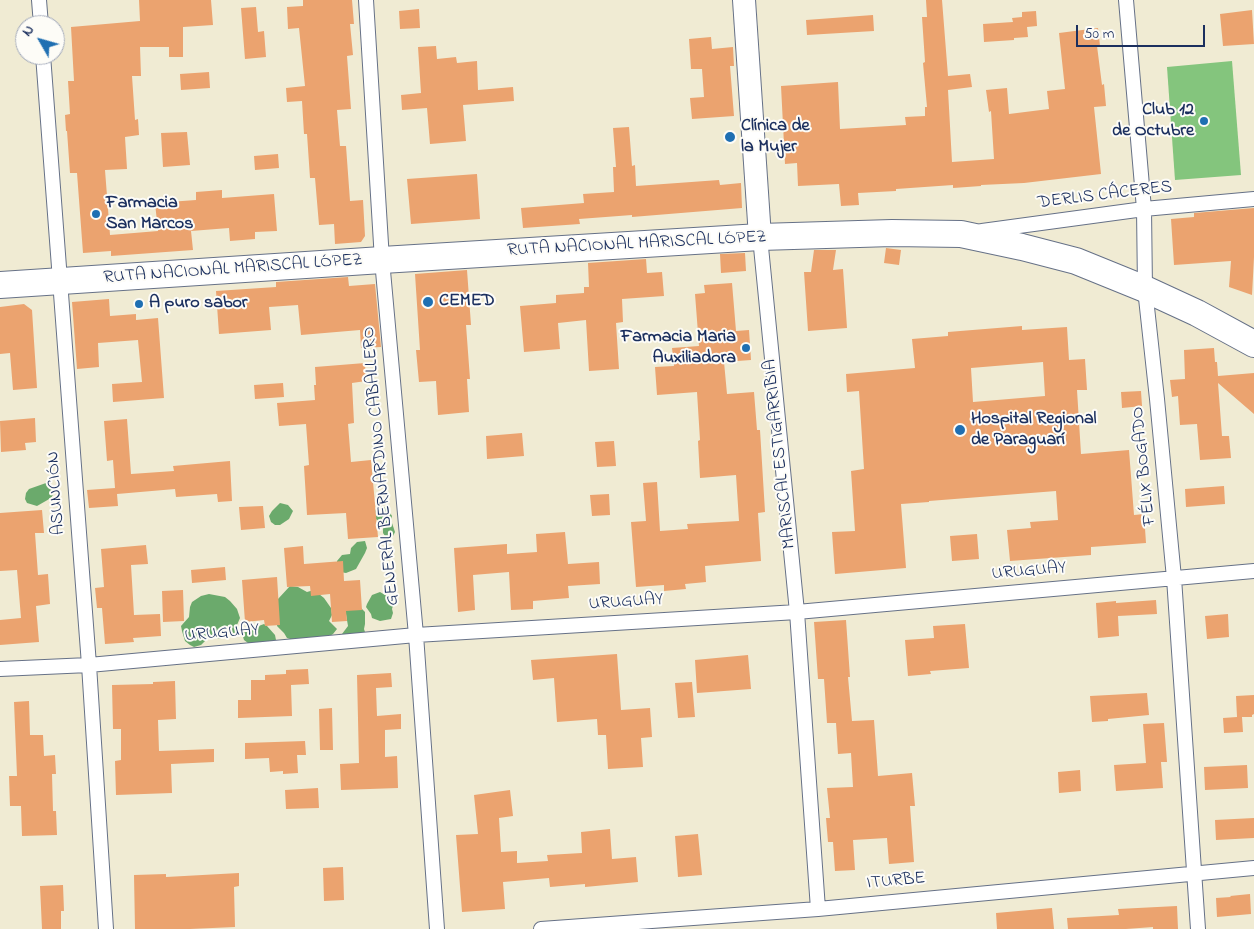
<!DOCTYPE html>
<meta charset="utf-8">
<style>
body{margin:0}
#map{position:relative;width:1254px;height:929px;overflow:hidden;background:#f0ebd3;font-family:"Indie Flower",sans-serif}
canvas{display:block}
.north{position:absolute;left:15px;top:15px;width:50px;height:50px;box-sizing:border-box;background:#fdfcf7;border:1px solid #a3aaba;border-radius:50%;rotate:308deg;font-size:14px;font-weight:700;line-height:20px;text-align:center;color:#1b2f5e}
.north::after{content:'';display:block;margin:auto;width:18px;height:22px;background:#1f6fb2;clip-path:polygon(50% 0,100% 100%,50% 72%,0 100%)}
.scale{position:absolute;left:1076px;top:25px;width:129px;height:22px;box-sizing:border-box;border:2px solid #1b2f5e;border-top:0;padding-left:6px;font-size:15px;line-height:18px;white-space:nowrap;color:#1b2f5e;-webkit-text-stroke:4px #fdfcf7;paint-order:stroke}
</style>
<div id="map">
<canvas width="1254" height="929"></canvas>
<div class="north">N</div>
<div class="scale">50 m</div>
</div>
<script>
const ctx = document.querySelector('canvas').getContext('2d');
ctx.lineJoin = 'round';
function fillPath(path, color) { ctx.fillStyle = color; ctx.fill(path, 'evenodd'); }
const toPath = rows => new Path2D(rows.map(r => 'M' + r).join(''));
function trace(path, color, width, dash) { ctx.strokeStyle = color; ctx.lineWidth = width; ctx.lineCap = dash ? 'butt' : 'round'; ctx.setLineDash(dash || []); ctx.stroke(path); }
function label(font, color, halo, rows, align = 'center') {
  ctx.font = font + ' "Indie Flower",sans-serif'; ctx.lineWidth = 4; ctx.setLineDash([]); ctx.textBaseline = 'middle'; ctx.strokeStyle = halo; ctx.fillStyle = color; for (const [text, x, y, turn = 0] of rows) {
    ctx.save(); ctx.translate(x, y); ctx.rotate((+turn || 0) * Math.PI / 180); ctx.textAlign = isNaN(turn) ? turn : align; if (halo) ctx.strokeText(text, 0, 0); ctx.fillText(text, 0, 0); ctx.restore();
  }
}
fillPath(toPath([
 [1232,61,1241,175,1175,180,1167,67]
]), '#84c57d');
fillPath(toPath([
 [46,483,51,485,53,488,54,493,51,498,37,506,27,503,25,499,26,493,29,489],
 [280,503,288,505,293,511,289,519,280,525,275,525,271,522,269,516,272,511],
 [381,506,387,508,392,516,391,520,395,532,393,536,390,538,385,536,383,533,383,528,373,515,376,509],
 [365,541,367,548,365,553,356,569,346,573,340,572,337,569,337,561,342,555,350,554,351,548,357,542],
 [290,586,298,587,307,592,314,590,324,598,331,608,332,615,329,621,337,629,333,634,323,640,296,641,287,638,284,633,277,626,278,599],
 [380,592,390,598,394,602,392,609,393,613,391,619,380,621,372,618,371,614,366,607,367,604,372,595],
 [209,594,225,597,230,601,237,609,240,618,237,625,237,630,234,634,229,635,222,639,211,637,208,638,201,645,194,647,190,645,185,641,182,631,181,626,189,617,190,607,192,602,201,596],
 [342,604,357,604,365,612,365,624,364,629,366,635,344,637,342,634,348,626,346,614],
 [264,624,267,626,275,635,276,640,270,643,254,644,248,643,244,640,242,634,245,628,256,627]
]), '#6baa6c');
fillPath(toPath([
 [139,0,211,0,213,25,183,27,183,57,169,57,169,47,140,47,141,76,132,76,135,120,138,119,139,135,125,137,127,169,105,170,110,235,158,231,155,203,196,200,196,192,222,190,222,198,274,194,277,231,255,232,255,239,230,241,229,228,191,231,193,250,111,256,111,251,83,253,77,173,70,173,67,131,66,131,65,115,70,114,68,81,74,81,71,27,140,21],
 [303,0,352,0,354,24,350,24,353,55,347,56,351,109,337,110,340,146,346,146,350,201,363,200,365,236,361,242,335,244,334,224,319,225,315,178,310,178,307,134,304,134,302,101,287,102,286,88,305,86,299,28,288,29,287,7,303,6],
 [926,0,942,0,948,76,970,74,972,87,948,90,952,162,994,159,991,111,989,112,986,90,1007,88,1009,114,1049,109,1047,91,1065,89,1059,33,1098,28,1100,46,1097,46,1102,85,1104,84,1106,106,1094,107,1101,174,1024,183,981,185,981,186,953,188,953,185,896,189,896,191,858,193,859,205,841,206,839,184,798,186,797,163,785,164,781,86,838,82,840,129,906,125,905,117,925,116,925,107,927,107,923,63,925,62,922,17,927,17],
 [256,7,258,32,264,31,266,57,245,59,241,8],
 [419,9,420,28,400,29,399,11],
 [1252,10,1254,44,1223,46,1220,14],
 [1036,11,1037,26,1027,27,1028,37,1014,38,1014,40,984,42,983,24,1013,22,1012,18,1022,17,1022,12],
 [873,15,874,31,807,35,806,20],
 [711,37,712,49,733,47,734,66,730,66,734,116,692,119,690,98,704,97,702,69,691,69,689,39],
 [436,46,437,59,456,57,457,63,477,61,478,90,513,87,514,101,463,105,466,141,430,144,427,108,402,110,401,95,421,93,418,47],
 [209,72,210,88,181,90,180,74],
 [629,127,632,166,635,165,636,186,719,180,720,185,741,183,742,208,632,217,632,215,579,219,580,224,523,228,521,208,584,203,583,194,614,192,613,167,616,167,613,128],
 [187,132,190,165,163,167,161,133],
 [278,154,279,168,255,170,254,156],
 [477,174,480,219,411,224,407,179],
 [1254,208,1254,257,1252,295,1229,287,1231,261,1174,265,1171,219,1194,217,1194,213],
 [886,248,901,250,899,265,884,263],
 [814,250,836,250,833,270,843,269,847,328,808,331,804,272,811,272],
 [745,253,746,271,721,273,720,254],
 [646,259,647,273,662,272,664,296,622,299,623,322,616,323,619,369,589,371,586,320,558,323,560,349,524,352,520,306,556,303,556,295,584,293,584,287,589,287,588,263],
 [467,270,471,325,466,325,470,379,467,379,469,412,438,415,436,381,419,382,416,350,420,350,415,274],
 [348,277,349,286,375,284,381,347,361,348,360,330,301,335,298,305,269,307,271,330,219,334,216,291,276,287,276,282],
 [732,283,736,331,749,330,751,360,724,362,727,394,754,392,757,430,760,430,765,512,758,513,761,561,705,566,706,582,685,584,686,589,664,591,664,585,636,587,631,522,646,521,643,483,657,482,660,531,688,529,687,524,739,521,736,475,700,478,698,441,700,440,697,392,657,395,655,367,674,366,672,348,699,346,695,294,705,293,704,285],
 [109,299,110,316,136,314,136,320,158,318,164,398,113,402,112,384,142,382,138,340,98,343,99,367,77,369,72,302],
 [24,304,32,310,37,388,13,390,10,353,0,354,0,307],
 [1022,326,1022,330,1067,327,1069,360,1085,359,1087,390,1077,390,1081,454,1129,450,1134,515,1144,514,1146,543,1091,547,1091,555,1010,561,1007,530,1031,528,1030,522,1058,520,1056,491,929,501,929,502,901,504,906,568,835,574,832,532,855,531,851,471,864,469,859,391,847,392,846,374,915,368,912,339,948,336,948,332],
 [1043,362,1045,396,973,402,971,368],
 [1214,348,1215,362,1217,362,1218,376,1254,373,1254,414,1218,383,1222,436,1229,436,1231,458,1200,460,1197,424,1180,425,1178,396,1172,397,1170,380,1185,379,1184,350],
 [365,363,366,381,352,383,354,423,348,424,351,462,371,460,378,537,348,539,346,513,307,515,304,466,309,465,306,424,279,426,277,403,315,400,314,385,316,385,315,367],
 [283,383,284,397,255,399,254,385],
 [1141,391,1142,406,1122,408,1121,392],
 [35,418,36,442,25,443,26,450,1,452,0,421],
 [127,419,131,474,174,471,173,466,230,461,232,501,218,502,217,494,176,497,175,489,117,494,118,506,89,508,87,490,115,488,113,460,107,461,104,421],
 [522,433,524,456,487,459,486,436],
 [614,441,616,466,597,467,595,442],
 [1224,486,1225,504,1186,507,1185,489],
 [609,494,610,515,592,516,590,495],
 [263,506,265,528,241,530,239,507],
 [42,510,44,533,35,533,38,575,48,574,50,604,36,606,39,642,0,645,0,620,21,618,17,570,0,571,0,513],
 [565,532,568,564,599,562,600,584,568,586,569,598,533,601,533,609,511,610,509,572,473,575,475,610,458,612,454,548,507,544,507,554,537,552,536,534],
 [977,534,979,559,952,561,950,536],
 [146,545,148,564,131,565,134,615,160,614,161,636,133,638,134,642,105,644,102,608,97,608,95,588,104,587,101,549],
 [303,546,304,564,343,561,344,581,360,580,362,610,346,611,347,621,332,622,330,594,311,596,310,586,287,587,284,548],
 [225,567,226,580,192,583,191,570],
 [277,577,280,625,265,626,264,620,245,622,242,580],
 [183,590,184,621,163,622,162,591],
 [1156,600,1157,614,1118,616,1119,636,1098,638,1096,603,1116,601,1116,603],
 [1228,614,1229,637,1207,639,1205,616],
 [846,620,850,677,848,677,852,721,874,720,878,776,912,773,915,806,910,806,914,862,889,864,887,838,853,840,855,870,835,871,833,842,828,842,826,818,830,818,827,788,853,787,851,753,838,754,836,723,827,723,824,679,818,679,814,622],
 [965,624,969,668,930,671,931,674,908,676,905,640,934,638,933,626],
 [617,654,621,710,650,708,652,737,641,738,643,767,608,769,606,735,598,735,597,719,557,722,554,678,533,680,531,660],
 [748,655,751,689,697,693,695,660],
 [308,669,309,684,291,685,292,716,238,718,238,700,251,700,251,680,265,680,265,675,286,674,286,670],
 [391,673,392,687,376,688,377,716,401,714,401,729,385,730,385,757,397,756,398,788,341,790,340,764,359,763,357,675],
 [175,681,176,719,158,720,159,751,214,749,214,762,171,764,172,793,116,795,115,761,121,760,121,729,113,729,112,685,153,684,153,682],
 [692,682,695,717,678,718,675,683],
 [1147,693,1149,715,1108,719,1108,721,1092,722,1090,696],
 [1254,695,1254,714,1252,715,1252,717,1242,717,1243,732,1224,733,1223,718,1237,717,1236,696],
 [29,701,30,735,43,735,44,756,55,755,56,774,52,774,53,811,56,811,57,835,22,836,21,806,10,806,9,776,17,776,14,702],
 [332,708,333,750,320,750,319,709],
 [1164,723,1167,762,1161,762,1163,788,1116,791,1114,765,1146,763,1143,724],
 [305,741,306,755,297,755,298,773,283,774,283,771,270,772,269,758,245,759,245,743],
 [1247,765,1248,788,1205,790,1204,767],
 [1080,770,1081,791,1059,793,1058,772],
 [318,788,319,808,286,809,285,790],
 [510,790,513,816,499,818,501,852,517,851,517,863,548,861,547,855,582,853,581,832,610,829,612,859,636,857,638,882,585,887,585,884,550,887,549,878,503,882,505,909,462,912,456,835,478,834,474,795],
 [1254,818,1254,838,1216,840,1215,820],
 [698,834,702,875,678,877,675,836],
 [343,867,344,900,324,901,323,868],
 [239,873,239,886,234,887,235,927,190,929,135,929,134,875,166,874,166,877],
 [63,885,64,911,61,911,61,929,42,929,40,886],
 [1250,894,1251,914,1217,917,1216,898,1231,897,1230,896],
 [1177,906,1178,929,1153,929,1153,927,1126,929,1068,929,1067,918,1119,915,1118,909],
 [1052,908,1054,929,997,929,996,913]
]), '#eba36f');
const street = toPath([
 [39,0,41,25],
 [366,0,382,260,416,635,437,929],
 [1126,0,1144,209,1145,289,1157,399,1174,578,1198,929],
 [43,55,89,665,106,929],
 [982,231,1144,209,1254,199],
 [760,237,797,612,818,909],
 [0,669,89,665,416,635,797,612,1254,571],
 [541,929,818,909,1254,868]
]);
const primary = toPath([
 [744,0,760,237]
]);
const highway = toPath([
 [0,285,382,260,760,237,892,233,961,234,1022,247,1076,261,1145,289,1197,313,1254,344]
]);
trace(street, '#667187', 16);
trace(primary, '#667187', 24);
trace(highway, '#667187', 28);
trace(street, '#fff', 14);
trace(primary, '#fff', 22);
trace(highway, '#fff', 26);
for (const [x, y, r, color] of [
 [1204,121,5,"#1f6fb2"],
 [730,137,6,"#1f6fb2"],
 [96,214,5,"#1f6fb2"],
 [428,302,6,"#1f6fb2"],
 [139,304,5,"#1f6fb2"],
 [746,348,5,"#1f6fb2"],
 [960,430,6,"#1f6fb2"]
]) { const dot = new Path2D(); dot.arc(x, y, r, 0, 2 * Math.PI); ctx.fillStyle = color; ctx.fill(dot); trace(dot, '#fdfcf7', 2); }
label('bold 18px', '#1b2f5e', '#fdfcf7', [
 ["Club 12",1194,111,"right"],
 ["de Octubre",1194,132,"right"],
 ["Clínica de",741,127],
 ["la Mujer",741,148],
 ["Farmacia",106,204],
 ["San Marcos",106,225],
 ["CEMED",439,302],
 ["A puro sabor",149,304],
 ["Farmacia Maria",736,338,"right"],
 ["Auxiliadora",736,359,"right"],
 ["Hospital Regional",971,420],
 ["de Paraguarí",971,441]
], 'left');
label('18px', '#1b2f5e', '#fdfcf7', [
 ["DERLIS CÁCERES",1105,196,-7],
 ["RUTA NACIONAL MARISCAL LÓPEZ",637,245,-3],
 ["RUTA NACIONAL MARISCAL LÓPEZ",233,270,-4],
 ["MARISCAL ESTIGARRIBIA",781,454,-96],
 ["GENERAL BERNARDINO CABALLERO",382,466,-95],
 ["FÉLIX BOGADO",1145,466,-96],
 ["ASUNCIÓN",57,493,-94],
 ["URUGUAY",1029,572,-5],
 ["URUGUAY",626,603,-4],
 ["URUGUAY",222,634,-5],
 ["ITURBE",896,882,-5]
]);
</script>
